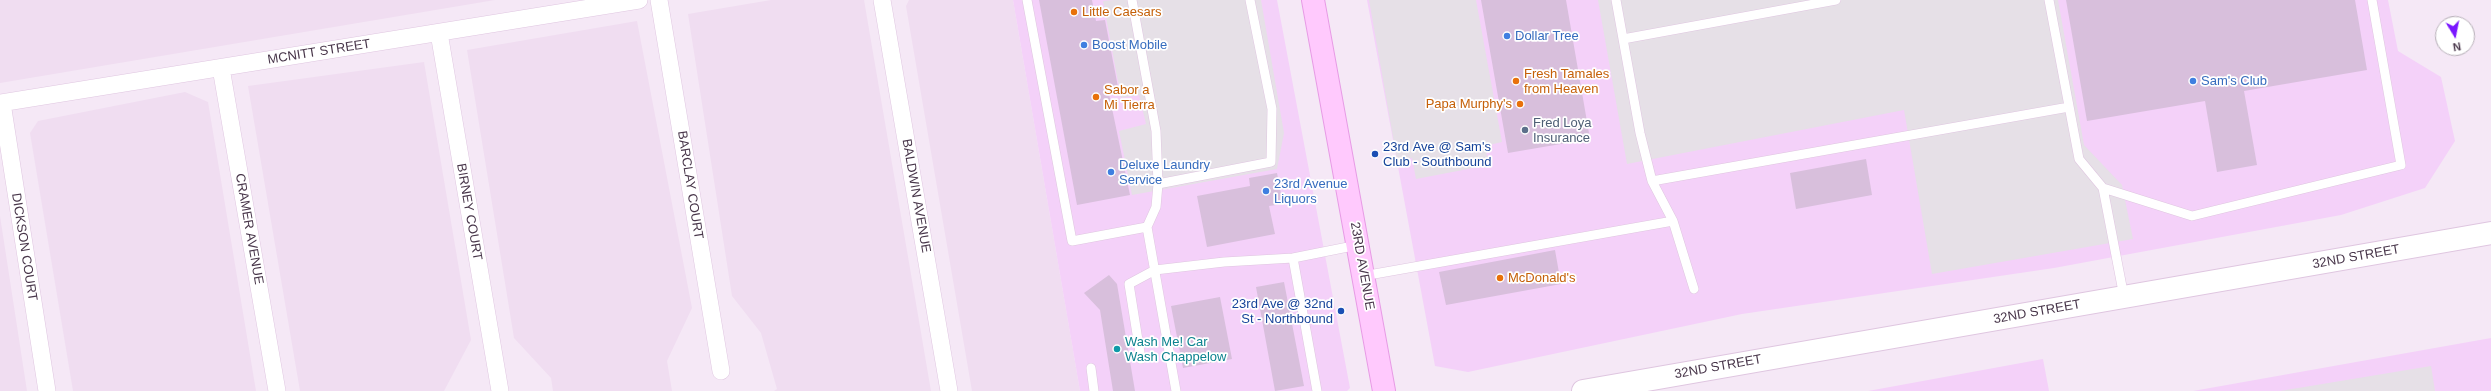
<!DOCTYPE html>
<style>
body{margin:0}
#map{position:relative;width:2491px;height:391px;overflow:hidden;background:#f5e8f6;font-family:Arial,sans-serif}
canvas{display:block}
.north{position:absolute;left:2435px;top:16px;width:40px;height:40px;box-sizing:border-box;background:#fff;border:1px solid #b6afb7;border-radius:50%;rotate:170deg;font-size:11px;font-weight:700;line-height:16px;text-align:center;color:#48364a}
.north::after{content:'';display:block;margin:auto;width:14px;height:18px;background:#7a16ff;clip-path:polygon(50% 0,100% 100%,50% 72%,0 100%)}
</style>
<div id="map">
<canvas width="2491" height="391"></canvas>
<div class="north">N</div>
</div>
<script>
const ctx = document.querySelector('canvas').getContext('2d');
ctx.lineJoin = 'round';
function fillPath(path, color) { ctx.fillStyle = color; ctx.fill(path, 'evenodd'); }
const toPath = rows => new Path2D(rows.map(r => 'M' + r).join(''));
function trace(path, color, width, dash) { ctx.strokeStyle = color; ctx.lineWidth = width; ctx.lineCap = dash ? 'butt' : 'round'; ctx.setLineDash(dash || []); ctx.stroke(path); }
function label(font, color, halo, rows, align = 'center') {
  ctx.font = font + ' Arial,sans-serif'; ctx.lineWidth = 3.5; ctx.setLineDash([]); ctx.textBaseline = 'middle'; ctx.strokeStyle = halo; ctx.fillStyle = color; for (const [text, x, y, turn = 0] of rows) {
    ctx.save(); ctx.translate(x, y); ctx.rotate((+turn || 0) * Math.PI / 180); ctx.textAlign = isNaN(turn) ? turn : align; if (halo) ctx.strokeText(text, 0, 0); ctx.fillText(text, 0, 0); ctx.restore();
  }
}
fillPath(toPath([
 [0,0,495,0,0,83],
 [771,0,864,0,931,391,774,391,777,389,761,333,732,296,688,14],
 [909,0,1013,0,1080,391,972,391,906,6],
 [637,21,692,308,667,361,672,391,553,391,551,378,514,338,467,50],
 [424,62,471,340,444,391,300,391,248,86],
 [185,92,208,102,256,391,73,391,30,133,38,121],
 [0,216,27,391,0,391]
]), '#f0ddf1');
fillPath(toPath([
 [1013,0,1277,0,1350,388,1347,391,1080,391],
 [1367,0,2388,0,2398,51,2441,77,2455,141,2425,188,2341,215,2054,268,1742,314,1468,372,1435,366],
 [2491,338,2491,391,2193,391],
 [2043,359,2049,391,1868,391]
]), '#f4d1f9');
fillPath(toPath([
 [1114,0,1261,0,1284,133,1277,169,1132,195,1119,131,1146,124,1139,95,1121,98,1103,1],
 [1369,0,1476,0,1502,142,1485,146,1489,165,1416,179,1412,158,1397,160],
 [1598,0,2058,0,2084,145,2122,185,2133,239,1932,274,1904,110,1627,164],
 [2431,366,2435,391,2280,391]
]), '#e6e0e7');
fillPath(toPath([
 [1039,0,1092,0,1096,21,1105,20,1118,87,1108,89,1130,195,1077,205],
 [1481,0,1566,0,1590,139,1508,153],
 [2066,0,2355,0,2367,70,2244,91,2257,165,2217,172,2205,101,2087,121],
 [1866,159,1872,195,1796,209,1790,173],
 [1277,173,1283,204,1269,206,1275,234,1207,247,1197,196,1250,186,1249,178],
 [1555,250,1561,284,1446,305,1439,272],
 [1109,275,1117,284,1135,391,1113,391,1100,310,1084,293],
 [1284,282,1304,386,1275,391,1256,287],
 [1220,297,1232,359,1183,368,1171,306]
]), '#d8bfdc');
const service = toPath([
 [1027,0,1072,241,1147,227],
 [1132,0,1156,131,1158,184,1156,207,1147,227,1176,391],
 [1616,0,1640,133,1652,181,1673,221,1694,289],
 [2049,0,2079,159,2103,188,2124,297],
 [1623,39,1836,0],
 [1652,181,2069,107],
 [1158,184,1271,162,1272,109,1250,0],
 [2103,188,2192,216,2401,165,2372,0],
 [1363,276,1673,221],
 [1141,359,1129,284,1155,270,1224,262,1293,258],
 [1091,368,1094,391],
 [1317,391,1293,258,1358,245]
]);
const minor = toPath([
 [659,0,721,371],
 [882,0,949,391],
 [439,33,500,391],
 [221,68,277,391],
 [0,103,639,0],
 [2,103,47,391]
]);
const tertiary = toPath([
 [1583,391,2491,233]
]);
const secondary = toPath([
 [1313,0,1384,391]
]);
trace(service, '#dfc6e0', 10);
trace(minor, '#dfc6e0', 18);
trace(tertiary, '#dfc6e0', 24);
trace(secondary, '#e79be5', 24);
trace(service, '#fff', 9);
trace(minor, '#fff', 17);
trace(tertiary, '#fff', 22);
trace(secondary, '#ffc9fd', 22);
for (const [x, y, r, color] of [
 [1074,12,4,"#e8710a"],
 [1507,36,4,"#3f7fe0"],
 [1084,45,4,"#3f7fe0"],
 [1516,81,4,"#e8710a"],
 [2193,81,4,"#3f7fe0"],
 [1096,97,4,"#e8710a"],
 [1520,104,4,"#e8710a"],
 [1525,130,4,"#5c6f8a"],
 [1375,154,4,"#1a4fb4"],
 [1111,172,4,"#3f7fe0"],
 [1266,191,4,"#3f7fe0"],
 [1500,278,4,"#e8710a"],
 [1341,311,4,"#1a4fb4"],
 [1117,349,4,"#0f9aa8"]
]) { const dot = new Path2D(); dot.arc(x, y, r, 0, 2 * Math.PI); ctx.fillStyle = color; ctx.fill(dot); trace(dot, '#fff', 1.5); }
label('13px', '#c56008', '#fff', [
 ["Little Caesars",1082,12],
 ["Fresh Tamales",1524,74],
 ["from Heaven",1524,89],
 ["Sabor a",1104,90],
 ["Mi Tierra",1104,105],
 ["Papa Murphy's",1512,104,"right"],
 ["McDonald's",1508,278]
], 'left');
label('13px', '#366cbe', '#fff', [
 ["Dollar Tree",1515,36],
 ["Boost Mobile",1092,45],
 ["Sam's Club",2201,81],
 ["Deluxe Laundry",1119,165],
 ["Service",1119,180],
 ["23rd Avenue",1274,184],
 ["Liquors",1274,199]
], 'left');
label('13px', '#48364a', '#fff', [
 ["MCNITT STREET",319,52,-9],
 ["BARCLAY COURT",690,185,81],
 ["BALDWIN AVENUE",916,196,80],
 ["BIRNEY COURT",469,212,80],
 ["CRAMER AVENUE",249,229,80],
 ["DICKSON COURT",24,247,81],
 ["32ND STREET",2356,257,-10],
 ["23RD AVENUE",1362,266,80],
 ["32ND STREET",2037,312,-10],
 ["32ND STREET",1718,367,-10]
]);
label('13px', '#4e5e75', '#fff', [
 ["Fred Loya",1533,123],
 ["Insurance",1533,138]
], 'left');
label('13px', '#164399', '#fff', [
 ["23rd Ave @ Sam's",1383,147],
 ["Club - Southbound",1383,162],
 ["23rd Ave @ 32nd",1333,304,"right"],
 ["St - Northbound",1333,319,"right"]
], 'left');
label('13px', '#0d838f', '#fff', [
 ["Wash Me! Car",1125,342],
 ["Wash Chappelow",1125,357]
], 'left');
</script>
